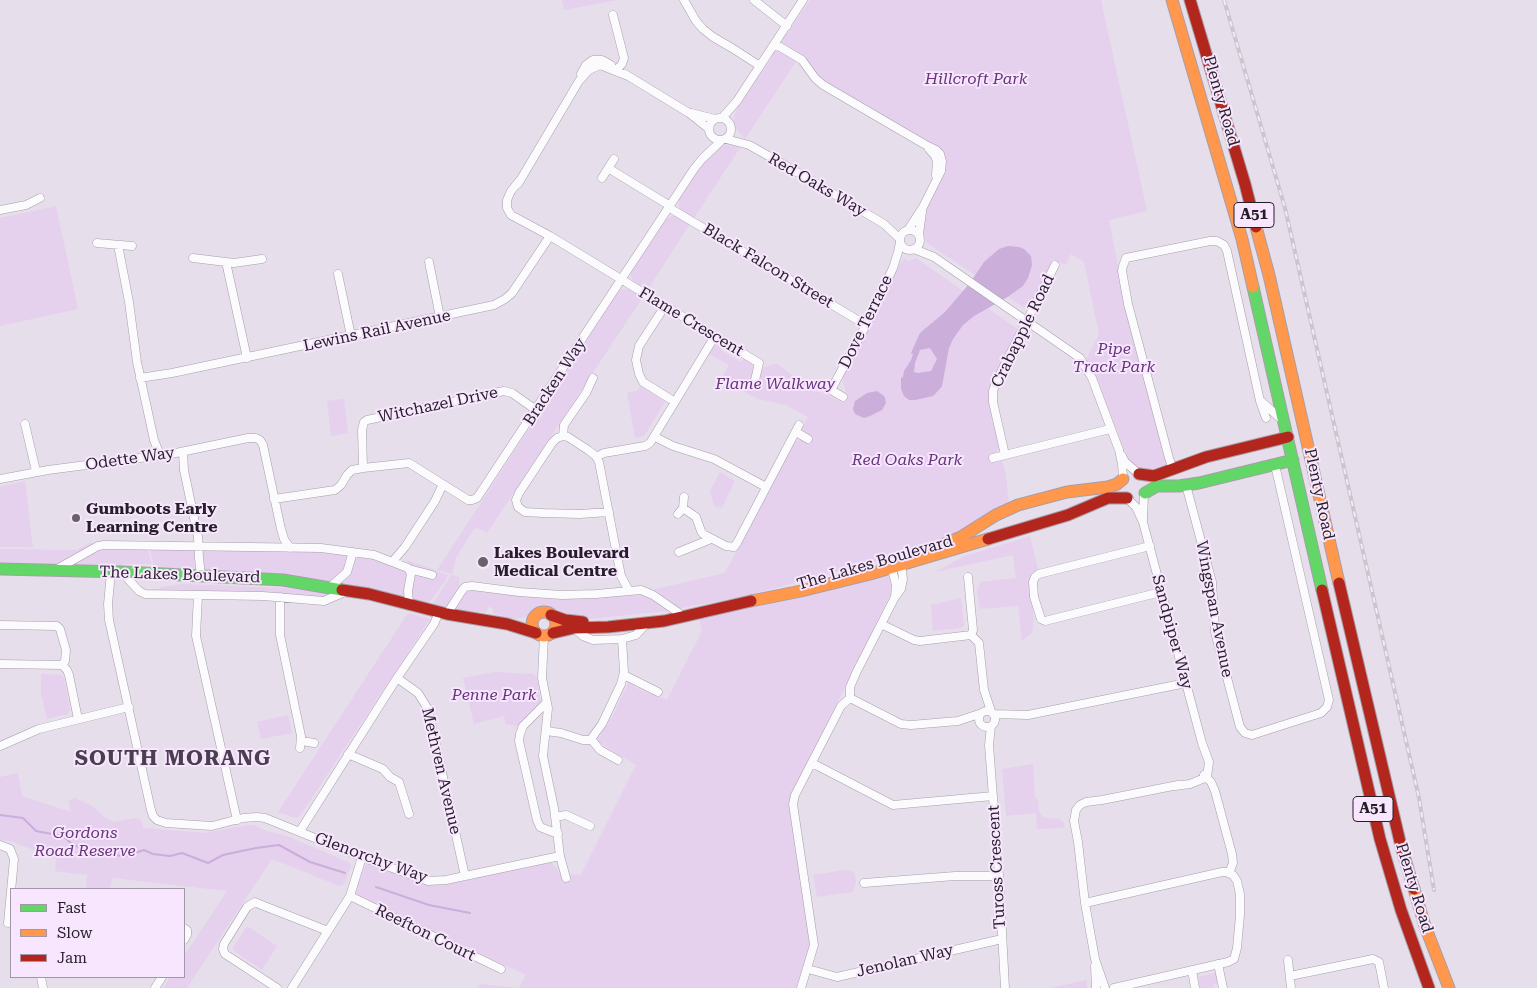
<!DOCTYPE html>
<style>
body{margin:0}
#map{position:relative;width:1537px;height:988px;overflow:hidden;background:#e7deeb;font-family:"Roboto Serif",serif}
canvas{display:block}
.legend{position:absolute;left:10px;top:888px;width:175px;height:90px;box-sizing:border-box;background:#f7e6fe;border:1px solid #a396a8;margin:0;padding:6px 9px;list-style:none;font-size:15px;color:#251f28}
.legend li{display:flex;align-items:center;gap:10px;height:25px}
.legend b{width:25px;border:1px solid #a396a8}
</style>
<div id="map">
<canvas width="1537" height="988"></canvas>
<ul class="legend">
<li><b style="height:6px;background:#63d668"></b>Fast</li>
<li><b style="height:6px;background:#ff974d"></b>Slow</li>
<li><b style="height:6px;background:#b3261e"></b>Jam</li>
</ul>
</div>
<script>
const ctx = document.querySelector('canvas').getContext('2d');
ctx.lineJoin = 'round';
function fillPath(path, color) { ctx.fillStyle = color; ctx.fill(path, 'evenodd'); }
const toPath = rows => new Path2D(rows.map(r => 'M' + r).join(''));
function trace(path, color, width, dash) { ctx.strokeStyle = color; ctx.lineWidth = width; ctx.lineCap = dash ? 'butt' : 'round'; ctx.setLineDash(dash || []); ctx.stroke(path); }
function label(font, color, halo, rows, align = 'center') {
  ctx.font = font + ' "Roboto Serif",serif'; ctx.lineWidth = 4; ctx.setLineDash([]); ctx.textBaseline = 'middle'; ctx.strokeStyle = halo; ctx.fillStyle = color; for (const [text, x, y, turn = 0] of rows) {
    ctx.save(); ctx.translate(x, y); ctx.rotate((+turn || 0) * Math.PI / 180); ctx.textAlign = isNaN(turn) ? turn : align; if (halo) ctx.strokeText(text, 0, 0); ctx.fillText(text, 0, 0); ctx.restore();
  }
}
fillPath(toPath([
 [562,0,618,0,564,10],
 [810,0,1101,0,1147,211,1109,220,1127,313,1166,459,1166,466,1153,472,1138,469,1129,462,1095,373,1086,359,1099,334,1084,262,1071,254,1066,265,1053,259,1029,311,927,243,922,229,925,210,944,170,946,160,944,156,824,82,818,78,805,58,784,46,782,42,783,36,788,33],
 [776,51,780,51,797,60,745,139,737,130,734,122,734,118,737,107,772,58,772,54],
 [729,143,742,145,694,218,680,209,679,206,679,199,708,155,719,146],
 [56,206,78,309,0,326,0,218],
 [672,216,676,216,690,224,647,291,634,283,631,277,631,273,666,220],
 [906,258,908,261,916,258,1019,330,993,381,1000,446,998,450,992,455,1002,459,1006,475,1009,504,994,511,973,526,947,539,938,539,921,546,910,552,738,598,681,608,677,608,652,590,725,573,792,445,797,441,803,440,810,436,802,429,808,417,786,405,758,399,721,379,729,365,709,354,712,348,714,346,721,344,723,346,721,350,741,362,744,358,753,364,755,372,751,386,756,387,763,368,776,363,816,392,821,392,843,403,847,396,842,378,895,272,901,262],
 [623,289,628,289,643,297,487,533,477,528,473,530,456,558,452,574,437,570,619,291],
 [641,386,665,402,644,436,635,438,627,393,636,391],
 [344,399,348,433,331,436,327,401],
 [720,472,735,481,722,508,714,506,710,491],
 [25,481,33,547,0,547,0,487],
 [1030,536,1038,569,1032,573,1029,583,1034,619,1032,633,1022,641,1018,606,980,609,977,592,980,582,1016,578,1013,555,935,572,962,557],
 [92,542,92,546,57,565,0,565,0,549,76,550],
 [147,548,152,564,123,564,122,569,71,566,100,549],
 [152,548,195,550,194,567,190,571,170,571,154,566,150,551],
 [203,549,315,551,347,555,348,557,345,570,332,581,329,581,290,577,205,571,202,564],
 [361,556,373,558,404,569,408,573,404,596,403,597,342,583,354,560],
 [407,560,448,575,444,583,428,604,413,599,412,597,411,589,415,573,431,579,434,573,411,565,407,562],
 [451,575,459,577,460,588,447,606,442,608,432,605],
 [884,575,888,576,892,583,893,589,792,795,790,802,790,811,810,940,810,949,796,988,478,988,480,984,519,988,526,975,360,896,356,893,356,888,366,864,374,864,429,884,445,885,549,861,558,869,559,874,581,875,636,765,597,741,613,715,629,682,633,684,635,687,650,694,653,693,667,700,702,631,699,617],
 [182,584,283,588,334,593,326,598,154,591,154,589,160,589,160,587],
 [469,589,503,594,638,593,647,595,668,611,588,619,572,618,545,610,539,611,523,618,509,619,493,613,493,608,488,607,487,612,465,612,454,610,465,591],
 [961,598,964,625,961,628,933,631,931,605],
 [408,613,430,619,300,816,295,818,278,812],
 [495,672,534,674,537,679,541,702,520,727,506,724,504,716,474,724,463,678],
 [41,674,61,675,64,678,70,709,68,714,47,719,41,693],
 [288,715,292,733,261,739,257,722],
 [1033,764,1035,798,1038,800,1039,812,1044,818,1059,819,1064,823,1065,828,1037,829,1036,813,1006,816,1002,769],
 [18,773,22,796,71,812,68,801,75,798,92,806,103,816,113,822,136,818,142,821,143,828,205,833,249,825,253,825,267,831,287,836,350,863,351,866,344,884,339,886,272,859,187,988,163,988,170,977,184,977,184,956,227,891,112,878,110,889,86,889,87,875,55,871,56,859,11,841,0,840,0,777],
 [845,870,852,871,855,875,856,882,853,892,817,897,813,875],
 [247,926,277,946,262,970,234,951,233,948],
 [1216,973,1218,983,1213,984,1214,988,1200,988,1198,977],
 [1087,980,1087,988,1051,988]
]), '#e5d0ee');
fillPath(toPath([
 [1008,246,1019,247,1024,249,1031,256,1032,265,1028,278,1023,286,1006,298,974,316,963,325,953,339,949,348,942,386,938,391,933,396,915,400,909,400,904,396,901,389,901,378,903,377,904,371,911,360,913,354,911,353,920,333,945,312,969,284,984,262,999,249],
 [930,348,937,359,931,371,918,373,914,372,915,363,920,350],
 [877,391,884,396,885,398,886,403,882,410,870,416,864,418,855,414,853,409,855,401,867,393]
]), '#ccaeda');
trace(toPath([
 [0,815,23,818,36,831,63,836,73,845,86,849,96,848,110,855,125,856,144,850,153,854,170,856,182,853,208,863,223,855,256,848,279,845,310,862,345,873],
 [376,887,429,905,470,913]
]), '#ccaeda', 2);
const street = toPath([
 [684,0,696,21,703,29,713,37,732,48,760,66],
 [754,0,787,26],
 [613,15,624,58,622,64,615,71],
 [775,44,802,60,815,78,823,85,924,144,936,150,940,154,942,161,941,171,923,207,908,230],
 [581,74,586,65,593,60,602,60,611,65],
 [625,74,689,113,709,129],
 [691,113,715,119],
 '709 129a11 11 0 1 1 22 0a11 11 0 1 1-22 0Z',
 [722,118,737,101,803,0],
 [726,139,749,145,797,172,884,224,900,239],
 [929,149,935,156,937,161,936,175],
 [608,168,667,204,673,210,866,325],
 [602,178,614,159],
 [520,180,511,191,507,200,507,208,511,215,550,236,759,363,755,380],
 [518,184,579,81,589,70,600,65,628,76],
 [0,210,26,205,40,198],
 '900 240a10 10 0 1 1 20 0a10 10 0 1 1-20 0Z',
 [919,234,922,212],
 [97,243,132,246],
 [118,245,129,302,137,362,154,440,160,455],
 [914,249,934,257,1080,358,1092,378,1119,450,1122,464,1123,478],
 [193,258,234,263,262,259],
 [226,262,247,358],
 [429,262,440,317],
 [338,274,351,336],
 [665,306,639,346,636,360,639,374,643,382,675,402],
 [140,378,172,373,494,305,505,299,512,293,550,236],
 [843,397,831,390,866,325,893,268,898,252,900,242],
 [1261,401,1282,420],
 [25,424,36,471],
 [796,432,808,439],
 [563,436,557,438,552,443,519,493,516,500,518,507,525,512,543,513,580,514,609,512],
 [563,436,568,437,588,450,596,456,599,462,621,576,629,591],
 [563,436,564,425,586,393,593,378],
 [655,437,673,446,714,459,766,487],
 [183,452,184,470,198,537,199,558,201,576],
 [1005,455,993,402,993,391,996,382,1055,265],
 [1122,456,1125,462,1139,474],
 [596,457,604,453,645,446,650,443,715,336],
 [993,458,1110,429],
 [363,468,409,463,468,500,472,500,477,498,694,169,702,159,721,141],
 [1173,469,1169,458,1128,304,1122,271,1123,266,1126,258,1210,241,1217,241,1224,245,1227,251,1260,401,1266,418],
 [0,479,48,470,171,454,248,438,256,438,260,440,263,445,281,529,284,539,290,548],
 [1186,485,1212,582,1215,632,1240,727,1245,733,1252,735,1321,713,1327,707,1329,700,1275,465],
 [1127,498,1136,507,1143,522,1202,743,1209,762,1207,777,1190,784,1175,786],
 [274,499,335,490,341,485,347,475,352,470,363,468,362,430,364,422,367,420,504,391,512,393,536,410],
 [683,508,696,517,701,531,703,534,726,546,734,547,737,543,799,425],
 [678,514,683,508,684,497],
 [1143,520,1144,494],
 [1150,546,1039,574,1035,577,1033,582,1034,597,1041,619,1045,621,1161,592],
 [679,552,711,539],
 [393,561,405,547,435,501,443,484],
 [890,561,896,585,895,597],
 [57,569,98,546,104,545,321,548,374,555,408,568,411,574,408,591,409,604],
 [409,569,432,575],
 [111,572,108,604,109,620,151,810,153,816,157,820,166,823,212,826,243,818,257,817,265,818,362,857,428,881,446,880,560,856],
 [968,577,973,630,971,635],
 [128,579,139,591,145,594,263,596,324,601,347,591],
 [330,587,347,572,353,552],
 [198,595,196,636,237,820],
 [280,597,280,635,301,736,300,748],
 [447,614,461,592,465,587,472,586,519,592,562,595,596,594,641,590,653,595,679,613],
 [881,624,914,640,920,641,971,635,979,643,984,690,991,711],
 [0,625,57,626,60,629,66,650,65,661,62,665],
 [574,628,583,636,593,640,622,639,636,635,647,623],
 [544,636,542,678,548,708,543,756,554,808,560,856,566,878],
 [0,664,62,665,67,670,69,675,78,719],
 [624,675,658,692],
 [397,678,418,693,428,709,465,876],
 [850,698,901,724,911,725,958,721,979,714],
 [546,703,523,726,520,734,519,741,537,820,540,827,558,834],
 '979 719a8 8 0 1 1 16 0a8 8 0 1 1-16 0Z',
 [993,714,1028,715,1186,683],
 [991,726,989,745,999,876,1005,988],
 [546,731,561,733,583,740,589,740,591,739,600,750,618,760],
 [591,739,602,724,621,684,624,672,622,639],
 [302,741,314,743],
 [0,746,39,729,129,707],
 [348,754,383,769,390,777,399,782,409,814],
 [812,763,893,805,993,796],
 [1204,775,1211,782,1215,791,1232,854,1233,863,1229,873],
 [555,817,566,815,590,826],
 [300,831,397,678,434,624,439,612],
 [0,845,10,849,14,859,8,923],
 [864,883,955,876,999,876],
 [350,896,501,969],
 [1085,903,1222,872,1226,872,1233,875,1237,881,1240,894,1240,915,1237,948,1234,959,1228,962,1114,988],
 [184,928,187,930,187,935,184,940],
 [1288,960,1291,988],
 [1218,964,1223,988],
 [1095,966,1096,988],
 [808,969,837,977,1002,939],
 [1192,970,1195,988],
 [1290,976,1373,959,1379,962,1384,988],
 [41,977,43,988],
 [155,988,162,977],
 [277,988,225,954,223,949,224,944,247,907,255,902,259,904,328,931],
 [292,988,350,896,362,857],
 [801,988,814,945,793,804,795,795,841,706,850,698,850,687,857,671,895,597,901,589,903,579,900,558],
 [1105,988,1095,959,1085,903,1078,842,1074,821,1076,810,1080,805,1086,802,1102,800,1178,785]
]);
const fast = toPath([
 [1253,287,1322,590],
 [1145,493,1157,486,1179,486,1199,483,1293,460],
 [0,569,123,572,283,580,342,590]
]);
const slow = toPath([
 [1172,0,1242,239,1253,287],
 [1256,227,1269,275,1339,583],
 [935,548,961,537,996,515,1018,505,1067,492,1108,487,1117,484,1123,479],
 [751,601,801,591,870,574,988,539],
 '532 624a12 12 0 1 1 24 0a12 12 0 1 1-24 0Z',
 [1414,889,1425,926,1449,988]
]);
const jam = toPath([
 [1190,0,1245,184,1256,227],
 [1139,474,1154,476,1206,457,1288,437],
 [988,539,1068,515,1108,498,1127,498],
 [1339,583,1401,846,1414,889],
 [342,590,369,594,447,614,507,624,536,633],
 [1322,590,1380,839,1401,910,1429,988],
 [551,615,565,620,583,622],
 [553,633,574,628,608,627,664,621,751,601]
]);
trace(street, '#a69fa8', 9);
trace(fast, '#a69fa8', 13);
trace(slow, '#a69fa8', 13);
trace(jam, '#a69fa8', 13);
trace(street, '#fbfafc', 8);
trace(fast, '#63d668', 11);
trace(slow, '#ff974d', 11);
trace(jam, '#b3261e', 11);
const rail = toPath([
 [1224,0,1285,208,1419,798,1434,890]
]);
trace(rail, '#c9c7cb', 4);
trace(rail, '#f7e6fe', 2, [5.5]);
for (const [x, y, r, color] of [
 [76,518,5,"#69626c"],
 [483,562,6,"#69626c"]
]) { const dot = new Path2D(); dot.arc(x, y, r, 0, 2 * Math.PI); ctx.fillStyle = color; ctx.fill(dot); trace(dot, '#f7e6fe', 2); }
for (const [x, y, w] of [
 [1254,215,40],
 [1373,809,40]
]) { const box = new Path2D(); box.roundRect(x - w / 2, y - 12.5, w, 25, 4); ctx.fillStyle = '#f7e6fe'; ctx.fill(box); trace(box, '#251f28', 1); }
label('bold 15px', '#251f28', null, [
 ["A51",1254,215],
 ["A51",1373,809]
]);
label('italic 16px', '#67357a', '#f7e6fe', [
 ["Hillcroft Park",976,79],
 ["Pipe",1114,349],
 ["Track Park",1114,367],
 ["Flame Walkway",775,384],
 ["Red Oaks Park",907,460],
 ["Penne Park",494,695],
 ["Gordons",85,833],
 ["Road Reserve",85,851]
]);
label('16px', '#251f28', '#f7e6fe', [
 ["Plenty Road",1221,101,74],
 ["Red Oaks Way",817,185,30],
 ["Black Falcon Street",768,266,31],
 ["Flame Crescent",691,322,31],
 ["Dove Terrace",866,322,-64],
 ["Lewins Rail Avenue",377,331,-12],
 ["Crabapple Road",1023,331,-64],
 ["Bracken Way",555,382,-57],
 ["Witchazel Drive",438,405,-12],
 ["Odette Way",130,459,-8],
 ["Plenty Road",1319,494,78],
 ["The Lakes Boulevard",875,563,-16],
 ["The Lakes Boulevard",180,575,2],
 ["Wingspan Avenue",1214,609,79],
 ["Sandpiper Way",1172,632,75],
 ["Methven Avenue",441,771,77],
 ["Glenorchy Way",371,858,20],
 ["Tuross Crescent",997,867,-93],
 ["Plenty Road",1414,888,73],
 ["Reefton Court",425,933,26],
 ["Jenolan Way",905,961,-13]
]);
label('bold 16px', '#251f28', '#f7e6fe', [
 ["Gumboots Early",86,509],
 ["Learning Centre",86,527],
 ["Lakes Boulevard",494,553],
 ["Medical Centre",494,571]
], 'left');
ctx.letterSpacing = '1px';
label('bold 21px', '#4b3e50', '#f7e6fe', [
 ["SOUTH MORANG",173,759]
]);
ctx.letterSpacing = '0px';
</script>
